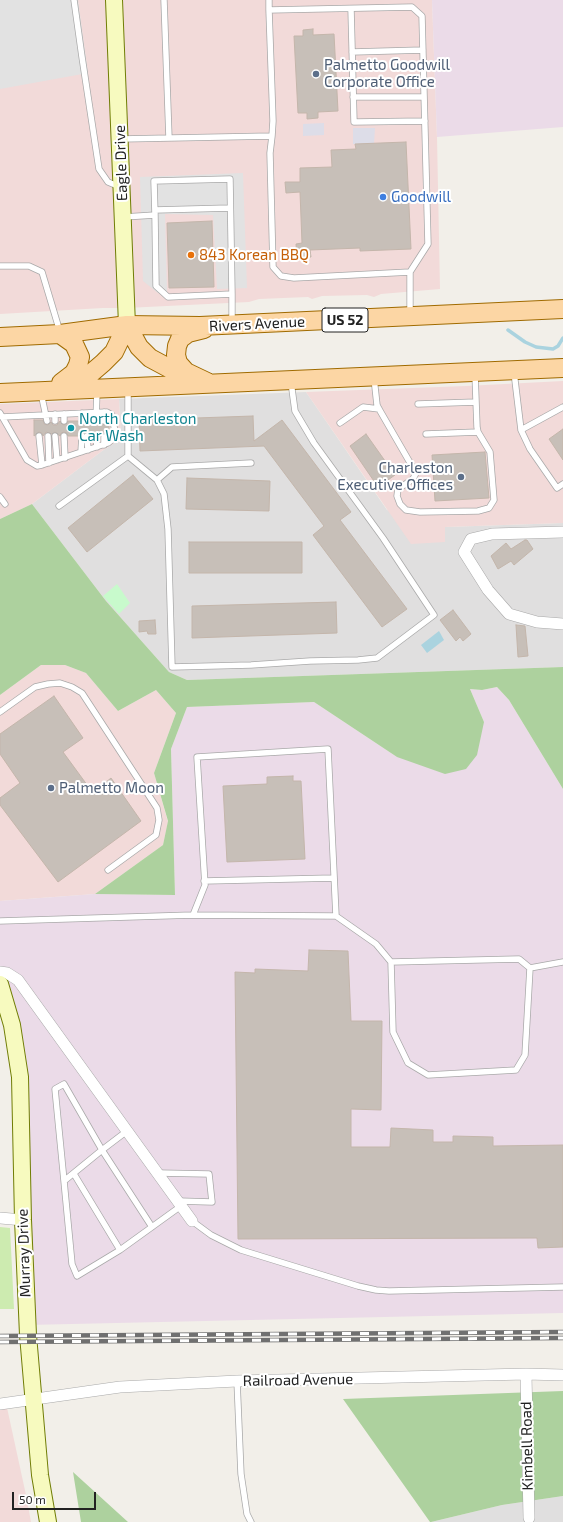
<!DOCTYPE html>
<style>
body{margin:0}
#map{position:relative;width:563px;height:1522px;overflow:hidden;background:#f2efe9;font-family:"Exo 2",sans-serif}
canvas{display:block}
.scale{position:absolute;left:12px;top:1492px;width:84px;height:18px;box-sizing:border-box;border:2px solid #222;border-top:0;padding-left:5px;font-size:12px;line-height:14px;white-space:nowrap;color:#222;-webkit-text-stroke:3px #fff;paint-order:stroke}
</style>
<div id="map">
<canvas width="563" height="1522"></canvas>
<div class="scale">50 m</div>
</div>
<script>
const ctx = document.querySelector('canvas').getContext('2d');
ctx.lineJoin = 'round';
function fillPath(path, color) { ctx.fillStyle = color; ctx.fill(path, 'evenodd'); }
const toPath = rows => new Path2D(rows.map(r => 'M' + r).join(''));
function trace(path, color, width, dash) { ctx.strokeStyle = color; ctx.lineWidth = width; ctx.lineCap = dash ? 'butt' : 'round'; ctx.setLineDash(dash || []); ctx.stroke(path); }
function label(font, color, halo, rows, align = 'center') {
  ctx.font = font + ' "Exo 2",sans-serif'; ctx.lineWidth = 4; ctx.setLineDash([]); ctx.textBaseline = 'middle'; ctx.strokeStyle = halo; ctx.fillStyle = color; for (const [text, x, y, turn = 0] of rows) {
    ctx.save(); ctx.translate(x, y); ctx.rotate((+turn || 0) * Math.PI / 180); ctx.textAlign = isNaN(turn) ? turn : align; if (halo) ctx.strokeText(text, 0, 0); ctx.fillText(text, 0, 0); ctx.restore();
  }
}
fillPath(toPath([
 [306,392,387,510,445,527,563,523,563,667,187,680,169,672,106,601,32,504,102,451,121,439,119,399],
 [563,1496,563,1522,431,1522,502,1505]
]), '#e0dfdf');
fillPath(toPath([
 [0,0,432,0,437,137,440,289,381,294,374,297,367,295,322,296,312,299,308,297,259,299,249,302,126,308,103,308,0,314],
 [563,381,563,523,445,527,445,542,411,544,306,392,466,386],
 [119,399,121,439,102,451,32,504,0,519,0,404],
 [41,665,65,665,86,673,118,711,156,690,176,713,154,773,168,822,163,845,95,894,0,901,0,695],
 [6,1403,26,1495,31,1522,0,1522,0,1404]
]), '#f2dad9');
fillPath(toPath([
 [432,0,563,0,563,127,437,137],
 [497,687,509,700,563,789,563,1313,27,1325,20,1077,0,984,0,901,95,894,175,895,171,749,187,707,314,702,397,757,484,722,470,689,482,690]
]), '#ebdbe8');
fillPath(toPath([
 [0,1227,10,1228,14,1309,0,1309]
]), '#cdebb0');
fillPath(toPath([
 [32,504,106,601,169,672,187,680,563,667,563,789,509,700,497,687,482,690,470,689,484,722,477,755,466,769,445,774,397,757,314,702,187,707,171,749,175,895,95,894,163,845,168,821,154,773,176,713,156,690,118,711,86,673,65,665,41,665,0,695,0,519],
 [563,1391,563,1496,502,1505,431,1522,430,1522,343,1399],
 [73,1472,128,1522,81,1522]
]), '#add19e');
fillPath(toPath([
 [117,584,130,603,119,614,103,596]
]), '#c8facc');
fillPath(toPath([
 [0,0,78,0,88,73,0,89],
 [243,173,247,288,217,289,213,215,165,214,167,292,158,293,143,281,140,177]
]), '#e2e2e2');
fillPath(toPath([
 [324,123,324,135,303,136,303,124],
 [353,128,375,128,374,144,353,144]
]), '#dddde8');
fillPath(toPath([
 [439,631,444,640,427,653,421,645]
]), '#aad3df');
trace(toPath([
 [508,330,525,342,536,347,553,349,558,346,563,338]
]), '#aad3df', 3.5);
const building = toPath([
 [313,29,313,35,334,34,338,111,318,112,318,118,307,119,307,113,298,113,294,36,303,36,303,30,313,29],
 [406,142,411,249,360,251,360,248,310,250,311,257,297,258,296,244,302,243,300,192,286,193,285,182,300,182,300,168,332,167,331,150,356,149,355,144,406,142],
 [212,221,214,287,169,288,167,223,212,221],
 [253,416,254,441,282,420,351,512,340,520,407,609,382,627,313,535,324,526,264,446,140,451,139,420,253,416],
 [34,420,43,420,44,424,48,425,51,422,53,425,57,425,60,421,62,424,64,425,67,423,68,421,78,421,79,423,82,425,85,424,90,425,92,422,96,425,100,422,104,425,109,421,109,437,106,433,102,433,100,435,96,432,93,433,92,436,90,433,87,432,80,432,78,436,68,436,67,433,64,432,61,433,60,436,55,432,52,434,46,432,43,436,42,433,39,432,34,436,34,420],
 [563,429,563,460,549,439,563,429],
 [366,434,395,475,378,487,350,446,366,434],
 [485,452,489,498,435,501,432,455,485,452],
 [133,475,153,499,87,552,68,528,133,475],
 [187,478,270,481,269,511,186,509,187,478],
 [525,540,527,540,533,549,514,565,511,561,498,569,491,556,506,543,511,549,525,540],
 [189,542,302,542,302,573,189,573,189,542],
 [336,602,337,633,192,638,192,606,336,602],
 [453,610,471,634,463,641,460,637,456,641,440,620,453,610],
 [155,620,156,634,148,634,147,631,139,632,139,621,155,620],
 [516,625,525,626,528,656,518,657,516,625],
 [54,696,83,738,63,752,93,793,111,778,141,821,58,882,0,805,0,798,20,783,0,754,0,734,54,696],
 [293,776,293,781,301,781,305,859,227,862,223,786,267,784,267,777,293,776],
 [309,950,348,951,351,1021,382,1021,381,1110,351,1109,351,1147,390,1147,391,1128,433,1130,433,1142,453,1142,453,1136,493,1137,493,1146,563,1145,563,1247,538,1248,537,1238,238,1239,235,972,255,973,255,969,308,971,309,950]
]);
fillPath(building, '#c7bfb8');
trace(building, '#c4b6ab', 1);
const lane = toPath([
 [74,0,82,57,99,169,108,182,120,187],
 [164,0,169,138],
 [269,0,269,10],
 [351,9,354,122,425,121],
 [352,52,423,50],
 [353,97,424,97],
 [272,136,273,121,269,10,412,7,422,16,428,244,410,272],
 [121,139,272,136,270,153,273,267,281,276,294,278,410,272,410,314],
 [155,210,230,208],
 [155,215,154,181,230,179,232,294],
 [124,217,155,215,156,286,168,297,232,294,232,323],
 [0,266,29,266,42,272,60,332],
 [514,372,521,430,530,449,557,488,563,484],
 [374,378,377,405,379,409,416,473,413,479,398,489,397,496,400,504,406,510,420,512,478,511,489,508,494,500,490,452,478,432,477,427,475,374],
 [128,389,128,456],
 [41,393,47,421],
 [418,404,476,402],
 [0,413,27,460,37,466,42,465,108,443,113,439,115,432,112,415,107,412,2,417],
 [82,413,82,421],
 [88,413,88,421],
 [55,414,55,421],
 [64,414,64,421],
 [96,421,97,390],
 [104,421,104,412],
 [340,423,363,407,379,409],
 [521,430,563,407],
 [426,434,478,432],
 [39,436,42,465],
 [48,436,49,463],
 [55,436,57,460],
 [64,436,65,458],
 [87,436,88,450],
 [96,436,97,447],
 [104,445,104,437],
 [81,452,82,436],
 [157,480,172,467,251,463],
 [0,497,5,504],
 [59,506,128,456,157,480,164,494,168,529,172,667,251,665,310,661,358,660,377,658,434,615,383,538,314,443,295,411,291,382],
 [0,712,35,687,48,684,60,683,72,687,82,693,157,808,159,820,156,835,108,870],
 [204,881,334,878],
 [193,915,205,885,197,757,328,749,336,916],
 [0,921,193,915,336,916,376,944,391,962,393,1032,408,1063,428,1075,516,1070,525,1055,530,968,519,959,391,962],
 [530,968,563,962],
 [127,1131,102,1150,64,1181,55,1089,64,1084,102,1150,152,1227],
 [158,1173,209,1174,212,1202,178,1201],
 [74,1174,120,1250],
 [64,1181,72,1264,77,1276,120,1250,181,1206],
 [192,1221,211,1235,241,1250,358,1286,376,1290,389,1291,563,1287],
 [237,1381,241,1474,247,1514,251,1522]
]);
const street = toPath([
 [563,532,492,534,471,539,464,552,488,590,509,614,537,622,563,624],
 [0,972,7,973,18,980,192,1221],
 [0,1218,23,1220],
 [526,1374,529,1518],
 [0,1404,120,1387,237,1381,526,1374,563,1375]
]);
const secondary = toPath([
 [114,0,127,325],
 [0,984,12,1025,20,1077,23,1220,28,1335,40,1475,48,1522]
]);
const primary = toPath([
 [127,325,139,347,150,358,178,373,189,377],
 [204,329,188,333,180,339,177,346,176,355,178,363,186,372,207,382],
 [60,334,74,344,80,357,78,365,74,373,61,383],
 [0,337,60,334,127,325,200,326,563,309],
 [62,385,89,375,103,363,114,352,127,325],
 [0,393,563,368]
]);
trace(lane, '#a9a9a9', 7);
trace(street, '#a9a9a9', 12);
trace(secondary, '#707d05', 18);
trace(primary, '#a06b00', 20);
trace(lane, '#fff', 5.5);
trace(street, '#fff', 11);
trace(secondary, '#f7fabf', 16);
trace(primary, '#fcd6a4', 18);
const rail = toPath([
 [0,1336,563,1332],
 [0,1342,563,1338]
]);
trace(rail, '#707070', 4.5);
trace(rail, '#fff', 3, [9]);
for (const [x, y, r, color] of [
 [316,74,4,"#5c6f8a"],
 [383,197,4,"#3f7fe0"],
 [191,255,4,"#e8710a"],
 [71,428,4,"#0f9aa8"],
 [461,477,4,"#5c6f8a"],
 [51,788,4,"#5c6f8a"]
]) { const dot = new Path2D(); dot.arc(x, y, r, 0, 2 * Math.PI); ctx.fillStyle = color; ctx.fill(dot); trace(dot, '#fff', 1.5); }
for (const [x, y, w] of [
 [345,320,46]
]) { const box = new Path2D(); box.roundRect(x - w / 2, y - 12, w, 24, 3); ctx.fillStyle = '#fff'; ctx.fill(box); trace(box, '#222', 1); }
label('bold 14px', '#222', null, [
 ["US 52",345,320]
]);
label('15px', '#4e5e75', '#fff', [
 ["Palmetto Goodwill",324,65],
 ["Corporate Office",324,82],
 ["Charleston",453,468,"right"],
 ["Executive Offices",453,485,"right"],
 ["Palmetto Moon",59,788]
], 'left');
label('15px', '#222', '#fff', [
 ["Eagle Drive",121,163,-92],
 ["Rivers Avenue",257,324,-3],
 ["Murray Drive",24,1253,-92],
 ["Railroad Avenue",298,1380,-1],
 ["Kimbell Road",527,1446,-91]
]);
label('15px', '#366cbe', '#fff', [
 ["Goodwill",391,197]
], 'left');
label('15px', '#c56008', '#fff', [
 ["843 Korean BBQ",199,255]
], 'left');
label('15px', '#0d838f', '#fff', [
 ["North Charleston",79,419],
 ["Car Wash",79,436]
], 'left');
</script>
